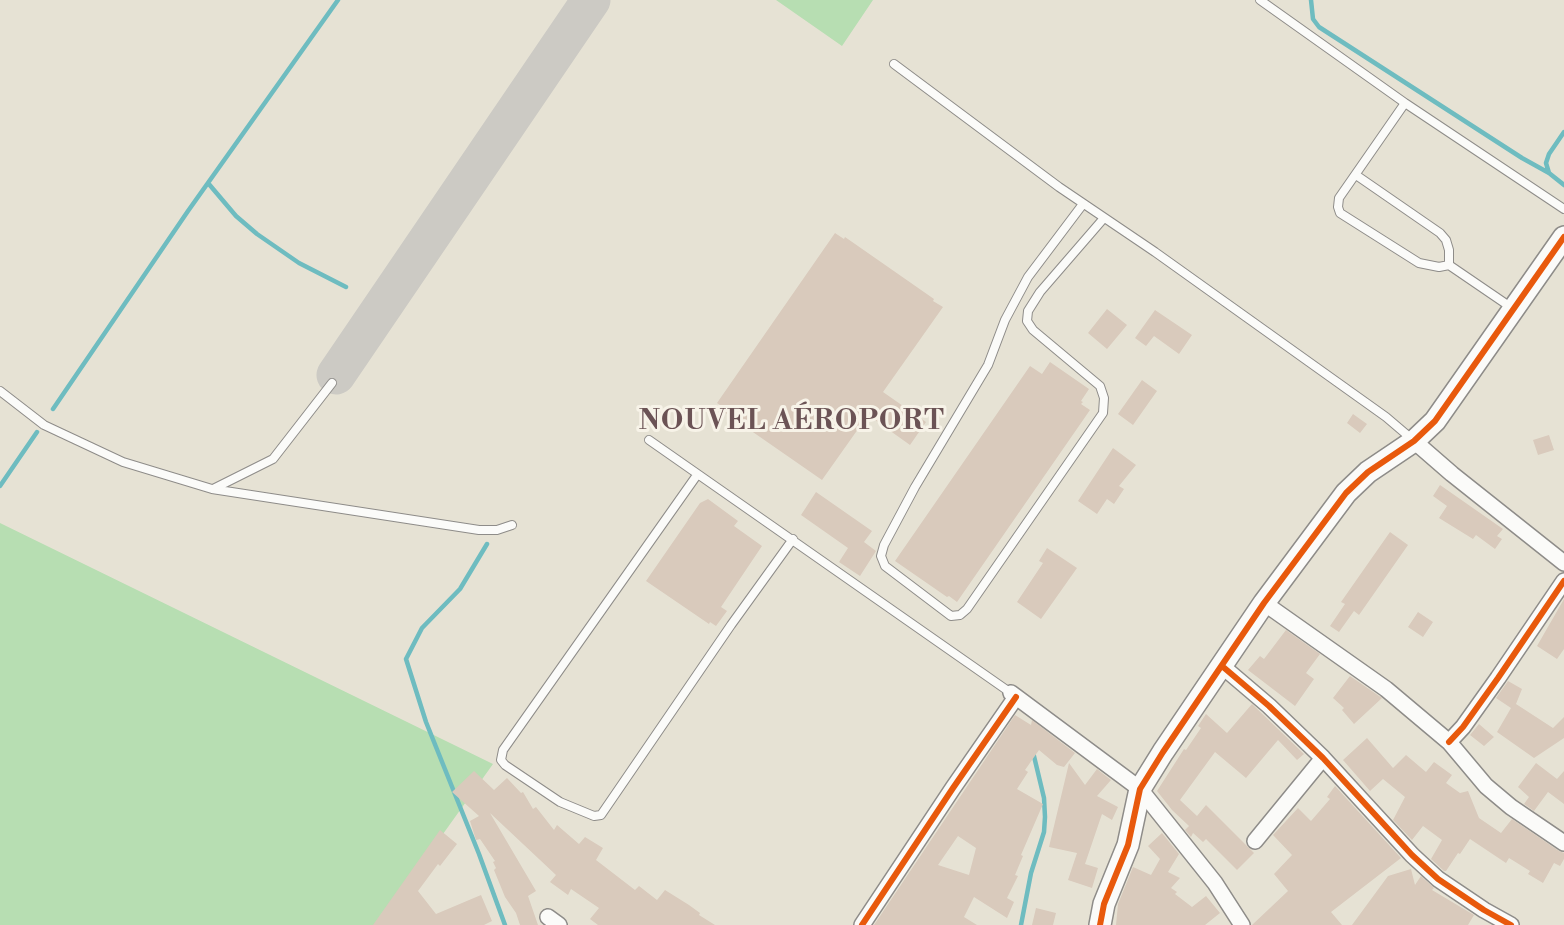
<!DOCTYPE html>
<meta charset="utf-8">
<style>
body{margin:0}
canvas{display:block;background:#e6e2d4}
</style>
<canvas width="1564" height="925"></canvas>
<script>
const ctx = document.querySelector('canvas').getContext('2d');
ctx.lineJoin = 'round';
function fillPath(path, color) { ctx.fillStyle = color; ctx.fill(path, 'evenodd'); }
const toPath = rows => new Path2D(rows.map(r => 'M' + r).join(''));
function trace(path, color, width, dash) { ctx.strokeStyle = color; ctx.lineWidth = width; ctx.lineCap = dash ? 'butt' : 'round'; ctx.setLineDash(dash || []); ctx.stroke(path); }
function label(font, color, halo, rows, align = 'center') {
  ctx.font = font + ' "Libre Bodoni",serif'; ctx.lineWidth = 6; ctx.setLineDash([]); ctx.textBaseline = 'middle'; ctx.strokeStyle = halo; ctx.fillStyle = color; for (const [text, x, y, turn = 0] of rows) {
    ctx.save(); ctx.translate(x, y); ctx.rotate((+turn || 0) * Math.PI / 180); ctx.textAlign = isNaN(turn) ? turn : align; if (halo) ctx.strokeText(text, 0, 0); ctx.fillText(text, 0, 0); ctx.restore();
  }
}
fillPath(toPath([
 [776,0,873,0,842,46],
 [0,523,493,764,378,925,0,925]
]), '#b7deb2');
trace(toPath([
 [1311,0,1313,19,1319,27,1522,158,1549,173,1564,185],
 [1549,173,1546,163,1549,154,1564,132],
 [208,183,236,216,257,234,299,263,346,287],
 [53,409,188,211,338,0],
 [0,486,37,432],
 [487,544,460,589,422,628,406,659,426,722,479,854,505,925],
 [1021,925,1031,873,1044,832,1045,817,1044,798,1033,752]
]), '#6ebcc0', 4.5);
trace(toPath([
 [336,375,591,0]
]), '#cccac4', 39);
fillPath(toPath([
 [835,233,844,239,845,237,934,299,933,301,943,307,883,392,926,422,910,445,868,415,822,480,724,412,726,409,717,403],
 [1107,309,1127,325,1107,349,1088,333],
 [1155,310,1192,335,1179,354,1154,336,1146,346,1135,338],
 [1050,362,1089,389,1081,401,1083,402,1081,404,1090,410,957,602,949,596,947,597,895,561,1030,366,1042,374],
 [1142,380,1157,391,1133,425,1118,414],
 [1353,414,1367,424,1360,433,1347,423],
 [1549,435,1554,450,1538,455,1533,440],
 [1113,448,1136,465,1119,486,1124,489,1114,504,1107,499,1097,514,1078,501],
 [1440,485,1503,529,1497,536,1502,539,1495,549,1476,535,1473,539,1439,518,1447,506,1433,496],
 [816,492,872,531,864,542,876,551,860,576,839,562,848,548,801,515],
 [708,499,738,521,734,526,762,546,721,607,727,611,716,626,710,622,709,624,646,581,700,503],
 [1390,532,1408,545,1359,615,1354,611,1339,632,1330,626,1345,604,1341,602],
 [1047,548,1077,568,1041,619,1017,602,1043,563,1039,561],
 [1564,599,1564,649,1557,659,1537,646],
 [1418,612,1433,622,1423,637,1408,627],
 [1286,630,1320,654,1306,673,1314,679,1295,706,1248,670,1260,656,1264,659],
 [1350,676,1382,698,1354,724,1342,710,1344,708,1333,698],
 [1508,681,1522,689,1516,704,1553,728,1564,717,1564,738,1534,758,1497,732,1511,708,1496,698],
 [1252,704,1304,754,1297,760,1278,740,1246,778,1215,752,1180,800,1197,816,1206,805,1254,853,1237,870,1206,839,1203,842,1193,833,1191,837,1185,830,1189,826,1172,810,1157,791,1184,749,1186,750,1201,728,1198,726,1206,714,1227,733],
 [1015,715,1031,725,1032,720,1075,753,1064,767,1057,765,1039,750,1025,770,1028,772,1017,789,1043,804,1021,855,1023,856,1015,875,1018,876,1007,898,1014,902,1007,918,974,897,964,917,977,925,874,925],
 [958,836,976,848,969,875,938,865],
 [1479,724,1494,737,1484,746,1470,735],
 [1367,738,1393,768,1406,755,1426,772,1434,762,1452,775,1446,783,1460,793,1468,791,1479,818,1501,833,1512,819,1559,851,1564,853,1564,859,1560,866,1554,863,1543,883,1528,874,1530,871,1509,858,1506,863,1470,839,1460,854,1458,853,1446,871,1444,871,1431,859,1442,840,1423,826,1412,840,1393,820,1405,797,1383,779,1370,791,1343,760],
 [1069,763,1085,785,1097,769,1111,780,1097,796,1118,807,1112,820,1102,814,1085,864,1098,868,1092,888,1068,880,1077,853,1049,847],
 [1536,763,1557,779,1564,771,1564,804,1548,792,1534,811,1524,804,1529,797,1518,787],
 [474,771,494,790,507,778,521,793,523,792,533,809,536,807,554,830,557,825,579,844,585,837,603,848,596,860,635,890,639,886,657,900,665,890,689,905,700,913,699,915,715,925,598,925,590,919,599,908,571,889,568,895,550,882,556,875,490,813,536,891,528,896,538,925,520,925,516,913,505,897,494,870,496,868,493,862,495,861,480,839,476,840,470,821,479,816,452,792],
 [1335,786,1401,858,1331,912,1342,925,1252,925,1288,891,1274,874,1292,855,1273,835,1298,808,1311,821,1330,799,1327,797],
 [440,830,457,844,440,866,438,864,418,891,436,914,481,895,492,921,484,925,373,925],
 [1162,833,1179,854,1168,872,1180,878,1171,888,1177,892,1175,894,1192,907,1206,896,1220,913,1205,925,1116,925,1118,904,1133,867,1151,875,1160,859,1148,846],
 [1411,869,1415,885,1421,876,1434,888,1432,890,1474,915,1468,925,1352,925,1388,876],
 [1036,908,1056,913,1053,925,1032,925]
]), '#d9cabc');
const lane = toPath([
 [1260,0,1405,103,1564,209],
 [894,64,1059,187,1155,252,1386,417,1413,440],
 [1405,103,1339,198,1338,207,1340,213,1419,263,1439,267,1449,265,1512,308],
 [1356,175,1440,233,1446,240,1449,250,1449,265],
 [1083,204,1028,277,1005,320,988,365,915,487,884,545,881,556,885,566,951,616,960,615,967,609,1103,413,1104,398,1100,386,1033,330,1027,321,1028,311,1040,292,1104,218],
 [0,391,44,425,123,462,212,489,479,530,497,530,512,525],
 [649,440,1011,693],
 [697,475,503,750,501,760,505,765,560,802,594,816,601,815,731,625,793,539],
 [213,489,273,459,332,383]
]);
const street = toPath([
 [1414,441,1452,474,1564,563],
 [1264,603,1386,689,1449,742,1486,786,1511,807,1564,843],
 [1222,666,1269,706,1323,758,1412,855,1438,879,1484,910,1511,925],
 [1011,693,1140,789,1215,883,1242,925],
 [1449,742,1463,727,1498,678,1564,581],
 [1255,841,1323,758],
 [548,917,559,925],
 [862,925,953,788,1016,697]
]);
const secondary = toPath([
 [1100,925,1104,904,1128,845,1140,789,1163,752,1264,603,1346,493,1368,472,1414,441,1435,421,1564,237]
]);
trace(lane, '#8e8c89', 10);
trace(street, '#8e8c89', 18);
trace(secondary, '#8e8c89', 24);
trace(lane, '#fbfbf9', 8);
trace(street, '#fbfbf9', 15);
trace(secondary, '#fbfbf9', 21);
trace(toPath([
 [1222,666,1269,706,1323,758,1412,855,1438,879,1484,910,1511,925],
 [1449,742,1463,727,1498,678,1564,581],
 [862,925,953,788,1016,697],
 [1100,925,1104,904,1128,845,1140,789,1163,752,1264,603,1346,493,1368,472,1414,441,1435,421,1564,237]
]), '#e8590c', 6);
ctx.letterSpacing = '1.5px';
label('bold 27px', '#6b5355', '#f7f3e8', [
 ["NOUVEL AÉROPORT",792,423]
]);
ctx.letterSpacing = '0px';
</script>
